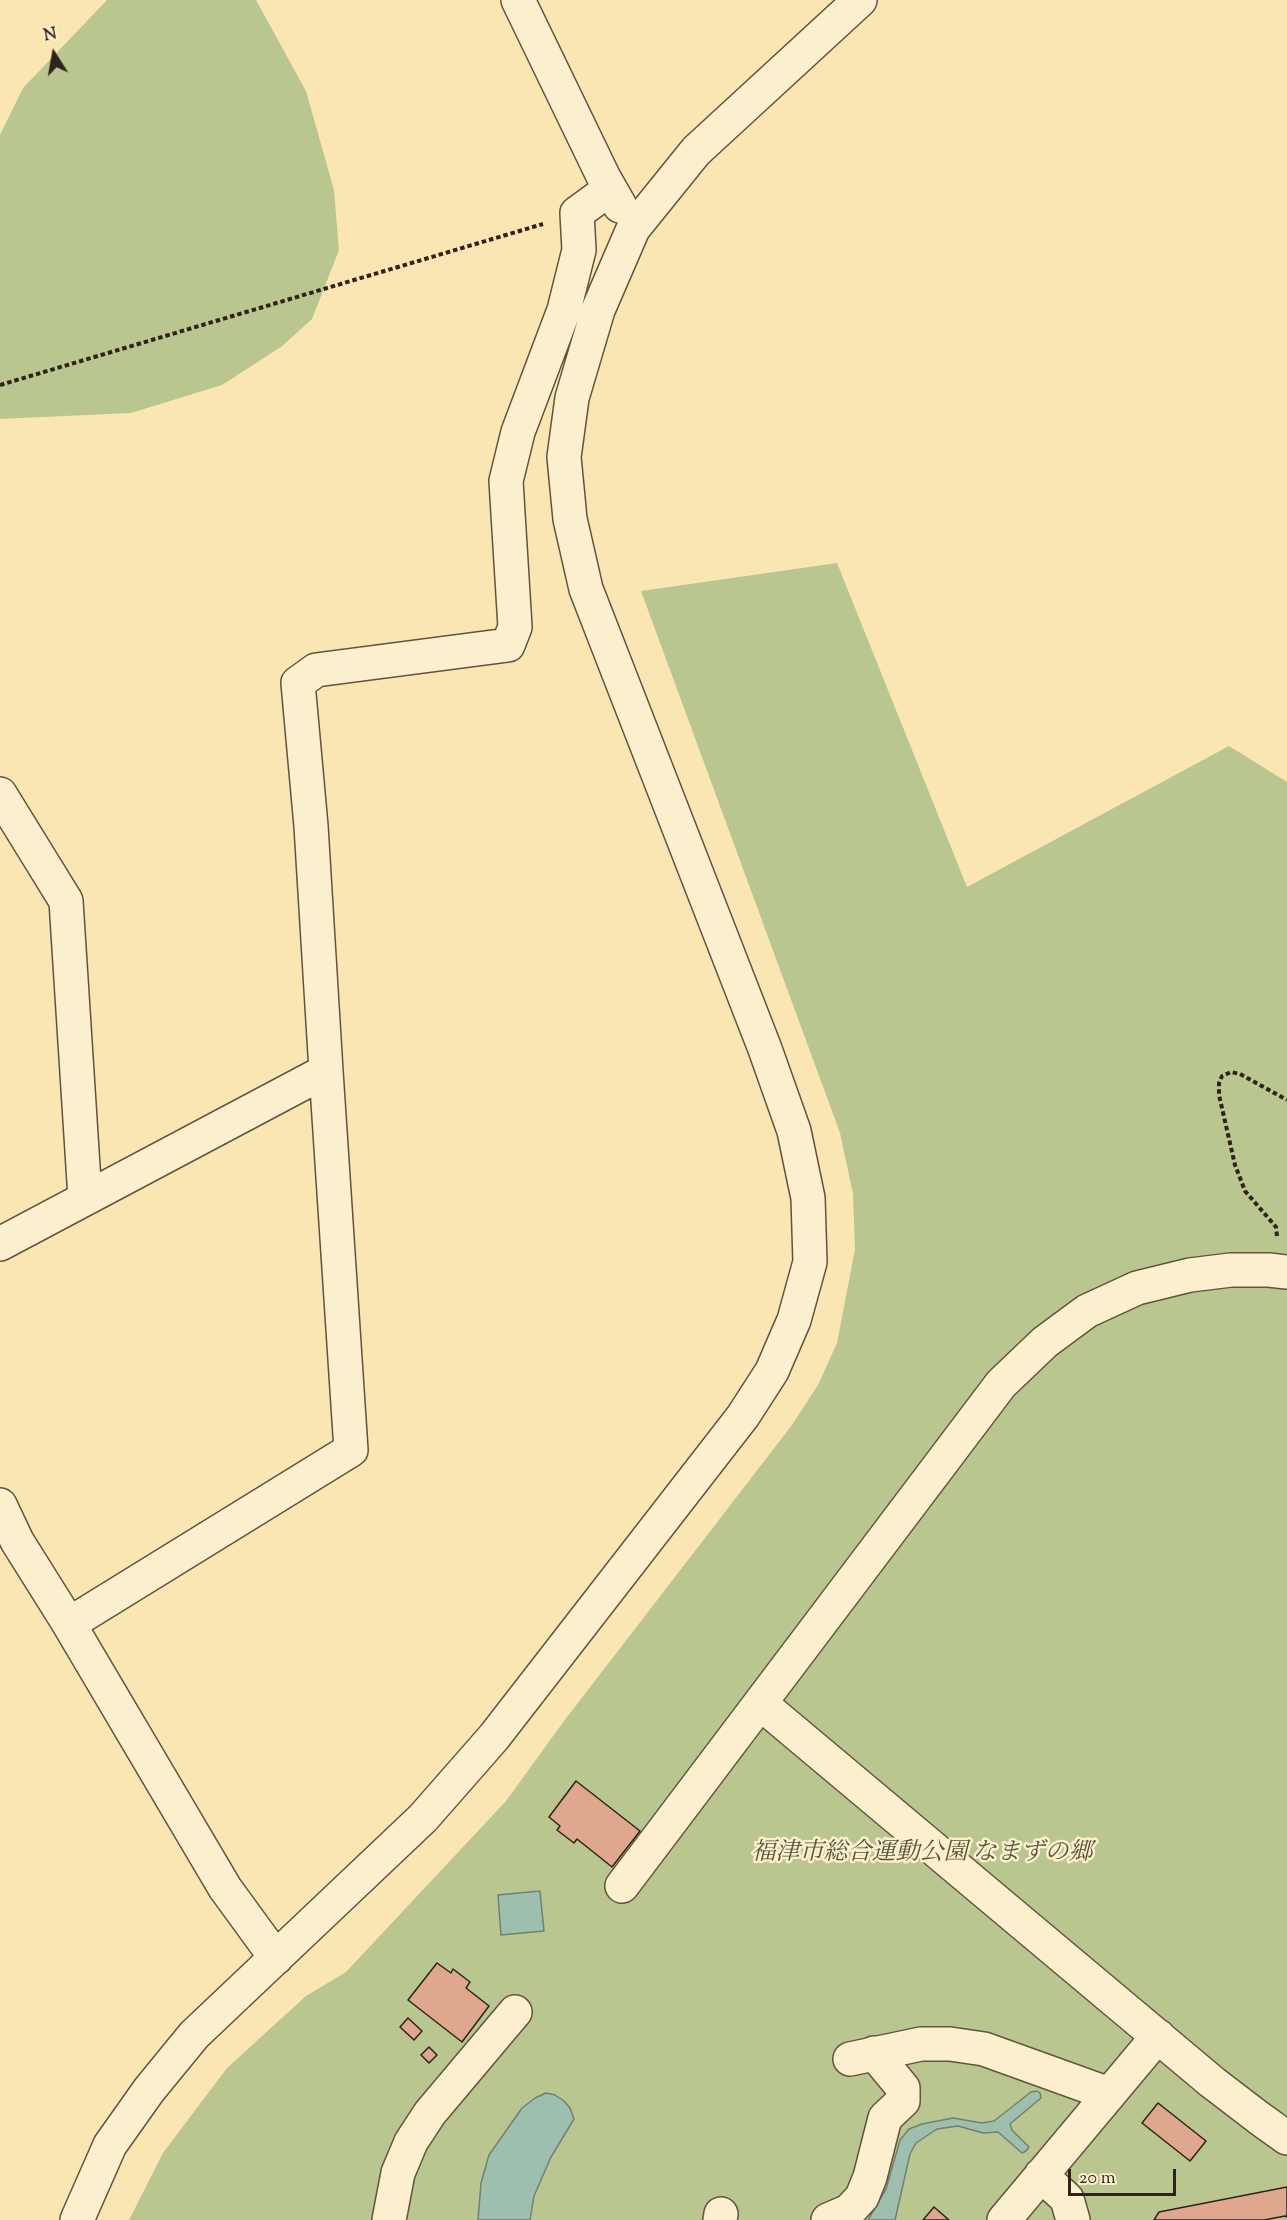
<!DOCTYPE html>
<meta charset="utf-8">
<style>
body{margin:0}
#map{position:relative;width:1287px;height:2220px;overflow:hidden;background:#fae6b3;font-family:"Sorts Mill Goudy",serif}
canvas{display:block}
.north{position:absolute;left:24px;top:24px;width:60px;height:60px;-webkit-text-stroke:4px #fcefce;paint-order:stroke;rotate:349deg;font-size:16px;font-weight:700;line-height:24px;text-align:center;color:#2e221a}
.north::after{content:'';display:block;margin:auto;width:21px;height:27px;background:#2e221a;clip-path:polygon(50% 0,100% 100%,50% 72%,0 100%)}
.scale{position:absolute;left:1068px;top:2169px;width:108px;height:27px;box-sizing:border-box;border:3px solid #2e221a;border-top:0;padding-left:8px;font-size:18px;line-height:21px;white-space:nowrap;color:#2e221a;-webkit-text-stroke:4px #fcefce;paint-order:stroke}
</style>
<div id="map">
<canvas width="1287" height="2220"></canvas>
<div class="north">N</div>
<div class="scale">20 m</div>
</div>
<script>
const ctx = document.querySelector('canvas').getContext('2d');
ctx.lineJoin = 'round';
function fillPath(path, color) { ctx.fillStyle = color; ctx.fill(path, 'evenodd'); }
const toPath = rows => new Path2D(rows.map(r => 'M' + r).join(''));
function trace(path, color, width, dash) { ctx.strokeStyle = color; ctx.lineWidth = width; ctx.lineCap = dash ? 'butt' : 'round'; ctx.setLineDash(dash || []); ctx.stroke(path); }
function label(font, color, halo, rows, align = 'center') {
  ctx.font = font + ' "Sorts Mill Goudy","Noto Serif JP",serif'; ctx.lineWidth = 5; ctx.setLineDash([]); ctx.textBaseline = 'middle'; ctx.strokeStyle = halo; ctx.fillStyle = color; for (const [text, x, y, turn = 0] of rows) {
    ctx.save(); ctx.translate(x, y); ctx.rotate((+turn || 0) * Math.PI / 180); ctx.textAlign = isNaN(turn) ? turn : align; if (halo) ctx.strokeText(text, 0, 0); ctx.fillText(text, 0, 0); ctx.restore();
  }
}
fillPath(toPath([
 [107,0,256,0,306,91,334,190,339,250,312,319,281,347,222,385,131,413,0,419,0,135,23,88],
 [837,563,967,887,1229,746,1287,782,1287,2220,129,2220,163,2153,227,2068,306,1996,346,1972,506,1801,564,1721,792,1425,818,1385,837,1343,855,1249,853,1194,840,1133,641,591]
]), '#bac690');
const water = toPath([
 [540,1891,544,1931,501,1935,498,1895,540,1891],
 [1037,2091,1040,2093,1041,2098,1010,2124,1012,2130,1029,2147,1026,2151,1022,2153,998,2132,983,2133,958,2126,937,2129,916,2143,910,2154,895,2220,868,2220,886,2189,900,2140,909,2129,922,2124,953,2118,982,2123,994,2121,1031,2092,1037,2091],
 [546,2093,555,2095,564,2101,570,2108,574,2119,551,2157,534,2196,530,2220,478,2220,481,2183,489,2155,522,2108,535,2098,546,2093]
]);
fillPath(water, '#9ebfae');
trace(water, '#718073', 1.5);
const building = toPath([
 [576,1781,640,1831,612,1867,577,1839,574,1843,557,1830,560,1826,549,1817,576,1781],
 [437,1963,451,1973,453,1969,470,1982,466,1988,489,2006,462,2042,408,2000,437,1963],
 [408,2018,422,2031,414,2040,400,2027,408,2018],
 [429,2047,437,2055,429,2063,421,2055,429,2047],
 [1158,2103,1206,2141,1190,2161,1142,2123,1158,2103],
 [1287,2187,1287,2217,1285,2216,1264,2220,1154,2220,1159,2212,1287,2187],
 [934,2207,949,2220,923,2220,934,2207]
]);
fillPath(building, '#dfa78d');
trace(building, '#2e221a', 1.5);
const minor = toPath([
 [518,0,604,178,620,206],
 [0,794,66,901,85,1198],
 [0,1244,326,1071,311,826,298,683,316,670,508,645,515,627,506,481,518,432,564,310,579,250,577,213,610,189],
 [0,1505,17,1541,69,1624,225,1888,276,1958],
 [69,1624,351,1450,326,1071],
 [760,1703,1212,2082,1259,2118,1287,2138],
 [622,1886,1001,1384,1045,1342,1087,1311,1137,1288,1190,1275,1231,1270,1269,1270,1287,1272],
 [850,2059,921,2044,950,2044,984,2049,1109,2094],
 [1041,2175,1067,2199,1073,2220],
 [77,2220,110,2145,149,2090,194,2035,423,1818,494,1737,743,1416,772,1371,794,1320,810,1262,808,1198,794,1131,765,1049,586,589,570,519,564,457,572,398,598,310,633,229,696,151,860,0],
 [389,2220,398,2173,411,2142,430,2113,515,2012],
 [720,2220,721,2214],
 [828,2220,849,2211,862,2197,870,2177,885,2118,903,2101,903,2088,874,2053],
 [1004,2220,1158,2036]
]);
trace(minor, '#615340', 36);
trace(toPath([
 [0,385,543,224],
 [1277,1236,1276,1227,1245,1191,1235,1165,1219,1095,1219,1083,1222,1076,1231,1072,1240,1074,1287,1100]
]), '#2e221a', 4, [4.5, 3]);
trace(minor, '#fcefce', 33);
label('italic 24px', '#58533d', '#fcefce', [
 ["福津市総合運動公園 なまずの郷",922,1855]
]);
</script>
